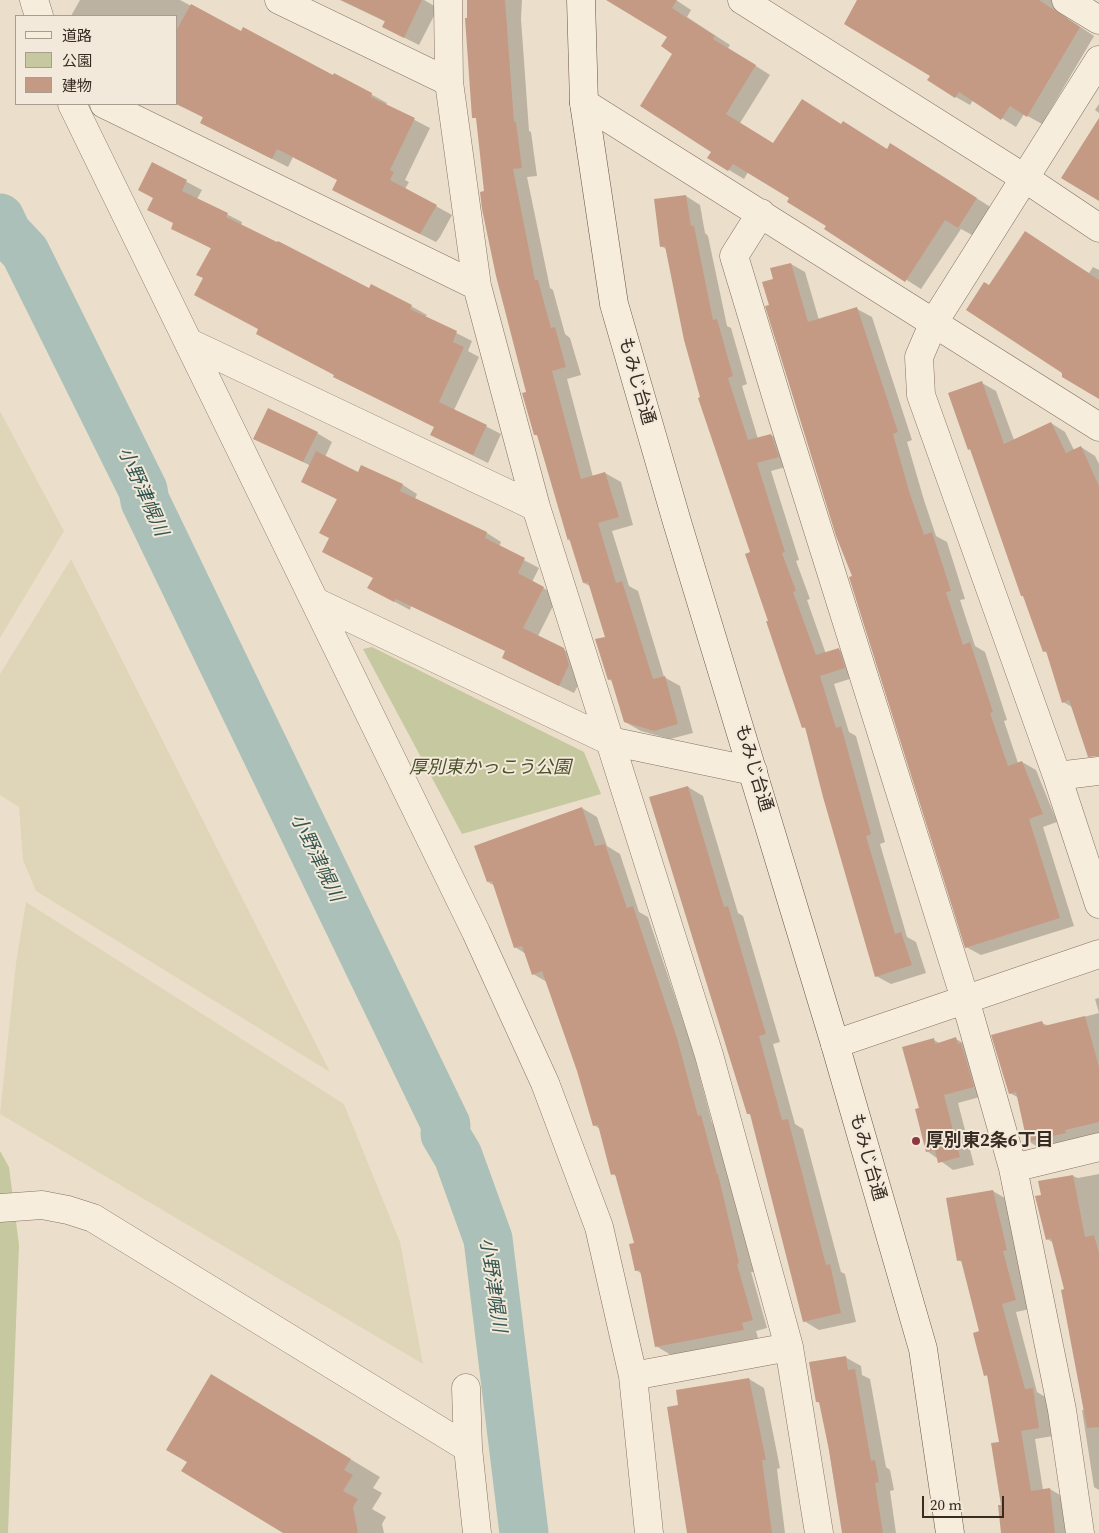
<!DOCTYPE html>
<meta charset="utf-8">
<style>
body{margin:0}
#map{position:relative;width:1099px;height:1533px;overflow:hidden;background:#ebdfcb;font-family:"Source Serif 4","Noto Sans JP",serif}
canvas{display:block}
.legend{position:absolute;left:15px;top:15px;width:162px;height:90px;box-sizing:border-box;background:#f3e9da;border:1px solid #a89d90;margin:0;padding:6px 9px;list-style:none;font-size:15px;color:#382b22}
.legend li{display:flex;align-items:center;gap:10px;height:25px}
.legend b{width:25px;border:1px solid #a89d90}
.scale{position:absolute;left:922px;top:1496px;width:82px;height:22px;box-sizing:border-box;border:2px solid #382b22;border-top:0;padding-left:6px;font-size:15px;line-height:18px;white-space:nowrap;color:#382b22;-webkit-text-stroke:4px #f3e9da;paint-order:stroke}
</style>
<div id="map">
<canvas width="1099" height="1533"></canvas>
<ul class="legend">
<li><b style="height:6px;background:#f6eddd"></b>道路</li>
<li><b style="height:14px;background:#c6c89f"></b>公園</li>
<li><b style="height:14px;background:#c49a85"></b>建物</li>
</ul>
<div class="scale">20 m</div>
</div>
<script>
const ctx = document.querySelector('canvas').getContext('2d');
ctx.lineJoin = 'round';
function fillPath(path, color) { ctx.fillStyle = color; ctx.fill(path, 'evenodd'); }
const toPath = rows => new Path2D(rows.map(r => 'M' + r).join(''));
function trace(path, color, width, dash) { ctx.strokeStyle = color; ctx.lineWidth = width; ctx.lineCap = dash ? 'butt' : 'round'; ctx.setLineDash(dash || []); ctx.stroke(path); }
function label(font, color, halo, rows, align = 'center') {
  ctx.font = font + ' "Source Serif 4","Noto Sans JP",serif'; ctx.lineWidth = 4; ctx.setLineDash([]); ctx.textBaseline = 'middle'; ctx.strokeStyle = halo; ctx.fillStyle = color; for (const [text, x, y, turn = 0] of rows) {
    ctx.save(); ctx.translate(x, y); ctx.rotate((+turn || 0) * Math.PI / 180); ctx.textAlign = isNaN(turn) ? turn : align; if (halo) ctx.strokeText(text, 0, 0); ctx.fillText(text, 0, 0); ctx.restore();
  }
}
fillPath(toPath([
 [0,411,64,531,0,638],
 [71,559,330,1072,36,891,23,860,19,807,0,795,0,674],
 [26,902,344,1104,400,1242,423,1364,0,1114,16,963]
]), '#dfd6b9');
fillPath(toPath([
 [372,647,584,752,601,794,462,834,363,649],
 [0,1151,9,1167,19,1245,8,1533,0,1533]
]), '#c6c89f');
fillPath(toPath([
 [80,0,180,0,242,33,333,77,334,74,387,103,386,105,430,128,405,180,409,182,405,189,452,215,440,237,436,242,348,198,333,190,338,180,293,157,288,167,217,131,204,118,176,103,176,16,71,16],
 [340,0,424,0,438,8,419,45,399,35,386,22],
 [469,0,522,0,521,19,529,131,531,132,537,176,527,177,550,288,553,290,565,334,570,338,581,375,567,379,593,477,605,473,621,482,633,525,612,531,629,586,638,591,664,677,680,686,693,733,670,739,641,731,625,722,613,682,609,679,606,637,590,586,584,583,572,542,569,540,538,436,535,434,486,192,477,119,474,117],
 [633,0,676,0,691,10,687,17,730,45,728,48,770,75,740,123,774,144,841,125,887,150,891,144,992,208,974,236,961,229,921,289,826,229,828,226,791,198,748,172,744,179,729,170,712,151,668,37],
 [859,0,1067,0,1064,9,1067,18,1094,36,1042,124,1024,114,1016,127,973,100,970,105,956,97,932,76],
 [1099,104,1099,113,1095,110],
 [153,164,202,190,197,199,242,222,241,226,370,290,411,306,427,315,425,317,472,341,468,351,479,357,454,410,501,434,488,463,431,435,435,427,350,385,260,329,204,278,212,249,172,228,174,223,154,198],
 [686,196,700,205,705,233,708,236,727,326,731,328,747,384,742,386,758,439,771,435,786,443,793,465,771,471,799,560,796,561,810,599,807,600,826,654,839,650,853,658,859,676,834,684,849,732,856,736,885,842,880,844,907,937,916,942,926,973,891,984,876,976,807,729,803,727,752,553,702,398,666,249,661,246],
 [1025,233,1089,273,1093,267,1099,270,1099,398,1061,373,1062,371,990,286],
 [791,264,805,272,819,320,857,309,872,317,912,440,907,442,924,500,936,536,947,542,965,599,960,600,975,646,985,652,1007,720,1004,721,1018,763,1022,762,1036,770,1057,822,1043,827,1074,926,981,955,966,947,770,306,775,280],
 [982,383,996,391,1014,440,1051,423,1065,432,1074,450,1081,447,1095,456,1099,464,1099,755,1072,707,1063,702,1049,654,1044,651,972,451,969,449],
 [317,433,332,442,325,457,359,473,362,466,403,485,417,494,415,499,487,533,501,542,499,547,539,568,532,582,558,596,538,636,579,658,584,674,574,693,518,666,506,651,411,606,410,610,384,596,374,578,331,539,338,500,303,482,311,466,255,438],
 [688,787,703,796,738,913,743,916,780,1042,773,1044,795,1124,803,1129,841,1272,845,1274,856,1322,819,1330,804,1321,752,1116,748,1113],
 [582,808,597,817,607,846,620,854,639,912,648,917,692,1047,712,1123,716,1126,733,1184,754,1272,751,1272,767,1328,756,1331,758,1338,671,1355,656,1346,642,1274,636,1270,635,1244,617,1177,613,1174,600,1129,594,1125,578,1071,547,982,533,974,526,954,515,947,495,886,488,882],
 [1099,998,1099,1133,1079,1138,1080,1141,1043,1150,1028,1141,1019,1098,1010,1093,1042,1023,1049,1026,1099,1013,1095,999],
 [956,1039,970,1047,987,1095,958,1103,974,1165,953,1170,927,1151,921,1109,934,1040,941,1044],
 [1099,1174,1099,1490,1094,1487,1082,1410,1085,1410,1066,1290,1054,1243,1047,1239,1042,1196,1073,1176,1078,1178],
 [993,1191,1008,1200,1021,1258,1017,1259,1030,1309,1016,1312,1037,1392,1047,1398,1053,1436,1035,1439,1043,1490,1050,1489,1065,1498,1068,1533,1002,1533,1000,1443,988,1376,985,1375,981,1332,964,1263,958,1260],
 [845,1357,861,1366,862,1375,870,1379,886,1467,890,1470,894,1490,890,1491,896,1533,843,1533,821,1403,817,1402],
 [749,1379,764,1388,780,1468,777,1469,785,1533,688,1533,668,1408,680,1406],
 [241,1393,380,1477,373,1488,382,1493,372,1509,386,1517,382,1524,384,1533,285,1533,188,1462]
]), '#0003');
trace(toPath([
 [0,218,7,233,25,252,143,490,145,501,446,1125,445,1134,458,1156,488,1239,524,1533]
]), '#abc0b8', 49);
fillPath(toPath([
 [341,0,422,0,404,38,382,27,385,21],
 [467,0,505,0,514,122,516,122,522,168,513,169,535,280,538,280,551,328,555,327,566,367,552,371,581,479,605,472,619,517,598,523,616,583,622,581,653,679,665,676,678,724,654,731,624,722,611,679,608,680,595,639,605,637,588,582,583,583,569,538,568,541,537,435,534,435,522,393,526,392,496,276,482,209,480,192,484,191,476,118,472,118,465,18,467,18],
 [606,0,677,0,672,8,715,36,713,39,756,65,726,114,773,143,802,99,841,124,843,121,887,149,890,143,977,198,958,228,945,220,905,282,824,229,826,226,787,202,789,198,733,164,728,171,707,158,711,152,640,106,672,54,661,46,667,37],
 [857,0,1039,0,1080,27,1027,117,1010,106,1001,120,959,92,955,98,927,80,930,76,844,24],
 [191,4,241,31,243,27,333,75,334,73,372,93,371,97,415,118,390,170,394,172,390,180,437,205,420,234,332,190,337,180,277,149,272,159,200,123,203,117,176,104,176,31],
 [1099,118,1099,201,1061,178],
 [152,162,187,180,182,191,228,213,226,217,277,242,278,241,369,288,371,284,412,305,410,309,457,331,453,342,464,347,439,402,487,425,473,455,430,435,434,427,333,377,334,375,256,334,258,329,194,295,203,278,196,275,211,248,171,229,173,223,147,210,153,198,138,190],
 [686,195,691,226,694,226,713,320,717,319,733,376,728,378,748,440,771,434,779,457,757,463,785,552,782,553,796,591,793,592,816,655,839,648,845,668,820,676,836,728,841,726,871,834,866,836,895,934,901,932,912,965,875,977,823,797,805,727,802,728,766,621,768,621,745,554,750,552,698,398,700,397,684,340,665,246,660,247,654,199],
 [1025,231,1099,280,1099,399,1062,377,1062,373,966,310,984,282,989,285],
 [791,263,808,322,857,307,898,432,893,434,909,491,924,535,932,532,951,591,946,592,963,645,970,642,993,712,990,713,1008,766,1022,761,1043,814,1029,819,1060,918,965,948,849,577,852,576,836,536,765,306,769,305,762,282,773,279,770,268],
 [982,381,1004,444,1051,422,1066,453,1081,446,1099,486,1099,756,1088,757,1069,700,1062,703,1046,651,1043,652,1023,596,1021,596,970,449,968,450,948,393],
 [268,408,318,432,303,462,253,439],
 [316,451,358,472,361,465,403,484,400,491,487,532,485,538,525,558,518,573,544,587,523,628,564,648,569,665,559,686,502,658,505,651,396,599,394,602,367,588,373,578,322,552,329,538,319,533,337,499,301,482],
 [688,786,724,907,728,906,766,1034,759,1036,782,1120,788,1119,826,1265,830,1264,841,1313,803,1322,750,1114,747,1114,649,797],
 [582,807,595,846,605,844,627,908,633,906,677,1038,698,1116,701,1115,717,1174,718,1174,739,1263,737,1264,753,1320,742,1323,744,1330,655,1347,640,1270,635,1271,629,1244,634,1243,615,1174,611,1175,598,1125,593,1126,577,1071,542,971,532,975,522,946,514,948,492,881,487,882,474,846],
 [1085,1016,1099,1067,1099,1122,1065,1130,1066,1133,1027,1142,1016,1092,1009,1094,991,1035,1042,1021,1044,1026],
 [956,1037,958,1044,961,1043,974,1087,944,1095,960,1157,938,1163,935,1150,926,1152,915,1109,919,1108,902,1047,934,1038,935,1044],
 [1073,1175,1085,1237,1094,1235,1099,1253,1099,1427,1087,1428,1061,1290,1064,1289,1051,1238,1046,1240,1035,1196,1041,1195,1038,1181],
 [993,1190,1007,1250,1003,1251,1016,1300,1002,1304,1025,1389,1033,1388,1039,1428,1021,1431,1031,1491,1050,1488,1055,1533,1001,1533,998,1505,1001,1505,991,1443,999,1442,987,1375,984,1376,973,1333,979,1331,961,1260,957,1261,946,1198],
 [846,1356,848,1370,855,1369,871,1461,875,1460,879,1482,875,1483,883,1533,842,1533,829,1450,819,1402,816,1402,809,1362],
 [211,1374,351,1459,344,1470,353,1475,343,1491,358,1499,353,1507,358,1533,283,1533,181,1471,187,1462,166,1450],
 [749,1378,766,1460,762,1460,772,1533,687,1533,667,1407,678,1405,676,1390]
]), '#c49a85');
const street = toPath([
 [34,0,39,16],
 [279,0,449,82],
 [448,0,449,82,477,286,536,507,709,1055,789,1347,819,1533],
 [742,0,1026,179,1099,228],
 [1066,0,1099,20],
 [1099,60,934,322,919,357,921,395,1057,776,1099,904],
 [584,103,1099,427],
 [72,104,476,932,545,1083,599,1227,633,1376,649,1533],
 [104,104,477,286],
 [761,213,734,256,781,412,965,999,1013,1168,1062,1410,1080,1533],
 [190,343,536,507],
 [316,602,610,741,753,771],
 [1057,776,1099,771],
 [835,1044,1099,954],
 [1013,1168,1099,1147],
 [0,1208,42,1205,68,1210,93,1218,468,1448],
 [633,1376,789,1347],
 [466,1388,468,1448,477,1533]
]);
const secondary = toPath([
 [581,0,584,103,614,304,677,522,835,1044,923,1349,950,1533]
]);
trace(street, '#867161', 29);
trace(secondary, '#685344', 29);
trace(street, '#f6eddd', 28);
trace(secondary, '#f6eddd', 28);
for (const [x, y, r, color] of [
 [916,1141,5,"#8e373f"]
]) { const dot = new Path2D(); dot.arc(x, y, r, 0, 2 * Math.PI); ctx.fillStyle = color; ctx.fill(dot); trace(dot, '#f3e9da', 2); }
label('18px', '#382b22', '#f3e9da', [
 ["もみじ台通",636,381,74],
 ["もみじ台通",753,768,73],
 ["もみじ台通",867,1157,74]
]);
label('italic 18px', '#4b522b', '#f3e9da', [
 ["厚別東かっこう公園",490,768]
]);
label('bold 18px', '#382b22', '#f3e9da', [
 ["厚別東2条6丁目",926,1141]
], 'left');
label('italic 19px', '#335651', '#f3e9da', [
 ["小野津幌川",142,492,66],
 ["小野津幌川",316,858,64],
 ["小野津幌川",492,1285,82]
]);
</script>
